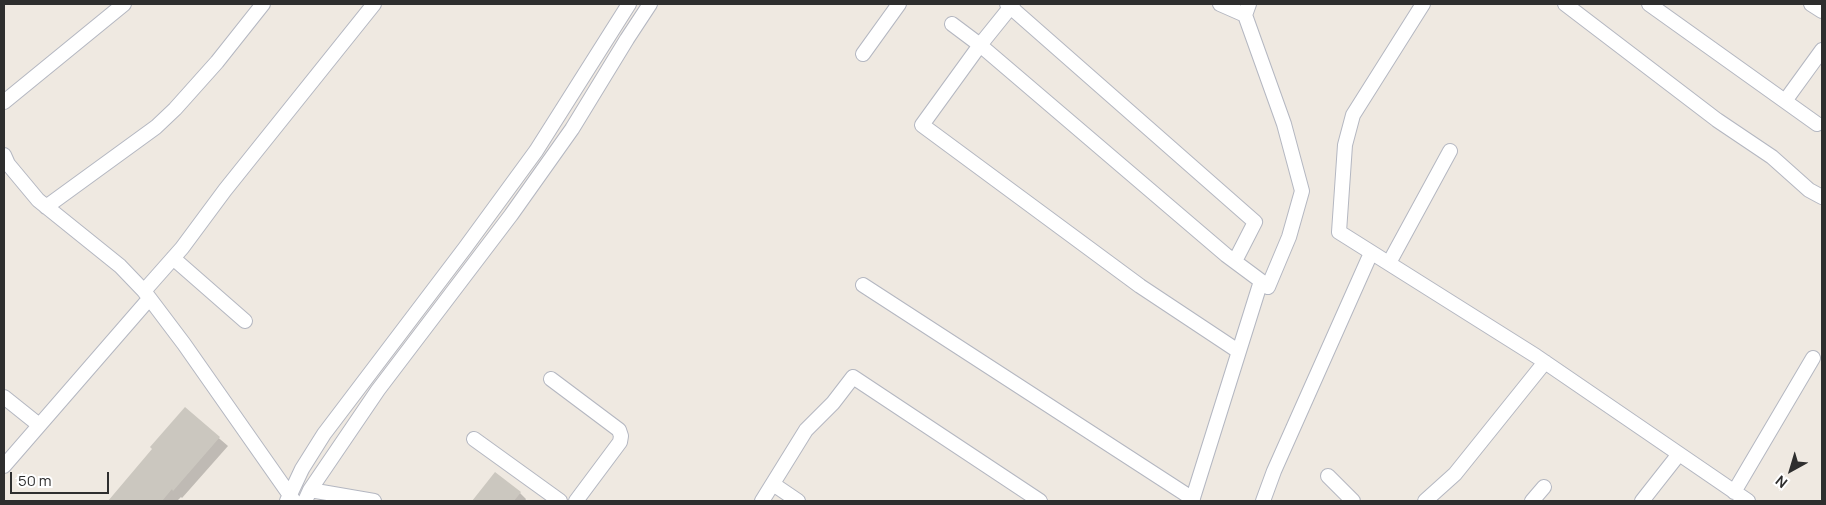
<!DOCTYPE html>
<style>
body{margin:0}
#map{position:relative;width:1826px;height:505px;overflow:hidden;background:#efe9e1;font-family:Manrope,sans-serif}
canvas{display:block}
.frame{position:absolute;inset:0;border:5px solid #2e2e2e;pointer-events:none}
.north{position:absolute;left:1766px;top:445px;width:50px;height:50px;-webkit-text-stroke:4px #fff;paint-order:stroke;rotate:219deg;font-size:14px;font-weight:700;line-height:20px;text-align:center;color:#2e2e2e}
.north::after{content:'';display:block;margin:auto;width:18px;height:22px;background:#2e2e2e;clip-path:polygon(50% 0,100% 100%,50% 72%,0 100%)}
.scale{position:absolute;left:10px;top:472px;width:99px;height:22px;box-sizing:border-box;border:2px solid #2e2e2e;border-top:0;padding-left:6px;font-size:15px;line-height:18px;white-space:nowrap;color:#2e2e2e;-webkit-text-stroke:4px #fff;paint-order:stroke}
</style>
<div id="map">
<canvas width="1826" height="505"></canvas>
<div class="frame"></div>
<div class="north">N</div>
<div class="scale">50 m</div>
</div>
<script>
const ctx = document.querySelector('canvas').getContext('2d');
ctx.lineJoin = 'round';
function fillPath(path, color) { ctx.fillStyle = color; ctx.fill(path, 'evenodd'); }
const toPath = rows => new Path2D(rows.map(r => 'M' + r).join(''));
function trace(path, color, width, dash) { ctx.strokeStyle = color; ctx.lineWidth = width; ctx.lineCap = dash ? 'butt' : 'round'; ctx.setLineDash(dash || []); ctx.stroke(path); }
fillPath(toPath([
 [185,409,228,446,182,498,181,497,177,501,110,501,154,449],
 [520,493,526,499,525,501,479,501,476,498]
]), '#0003');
fillPath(toPath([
 [185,407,220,437,173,491,172,489,162,501,108,501,152,449,150,447],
 [495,472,521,492,514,501,472,501]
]), '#cbc7bf');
const minor = toPath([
 [1007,4,1255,222,1235,261],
 [1013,4,980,45,922,125,1140,286,1238,351],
 [1220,4,1245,15],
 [1249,4,1245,15,1284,124,1302,191,1289,237,1268,287,1261,281],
 [1423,4,1353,115,1345,145,1339,232,1536,356,1748,501],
 [1565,4,1717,120,1772,157,1809,190,1822,197],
 [1649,4,1817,124],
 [1811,4,1822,11],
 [952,24,980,45,1226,255,1261,281,1192,501],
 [863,54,899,4],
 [1785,101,1822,50],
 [4,102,124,4],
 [4,155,8,164,38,200,120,266,144,291,184,344,294,501],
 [46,207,156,127,175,109,217,62,263,4],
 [173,258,245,321],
 [1389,263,1450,151],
 [863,285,1193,499],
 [144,291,182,248,225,190,374,4],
 [551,379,619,430,621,436,620,442,576,501],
 [4,397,39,425],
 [474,439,560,501],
 [4,466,149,299],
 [1328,476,1353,501],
 [773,484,798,501],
 [310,490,374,501],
 [1734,492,1813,358],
 [287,501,302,469,324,434,465,248,536,151,629,4],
 [305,501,310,490,378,390,511,215,572,129,627,39,650,4],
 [762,501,806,430,833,403,853,377,1040,501],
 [1263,501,1274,471,1371,253],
 [1425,501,1455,474,1545,362],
 [1532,501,1544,487],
 [1642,501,1679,454]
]);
trace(minor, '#b4b7c1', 16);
trace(minor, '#fff', 14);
</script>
